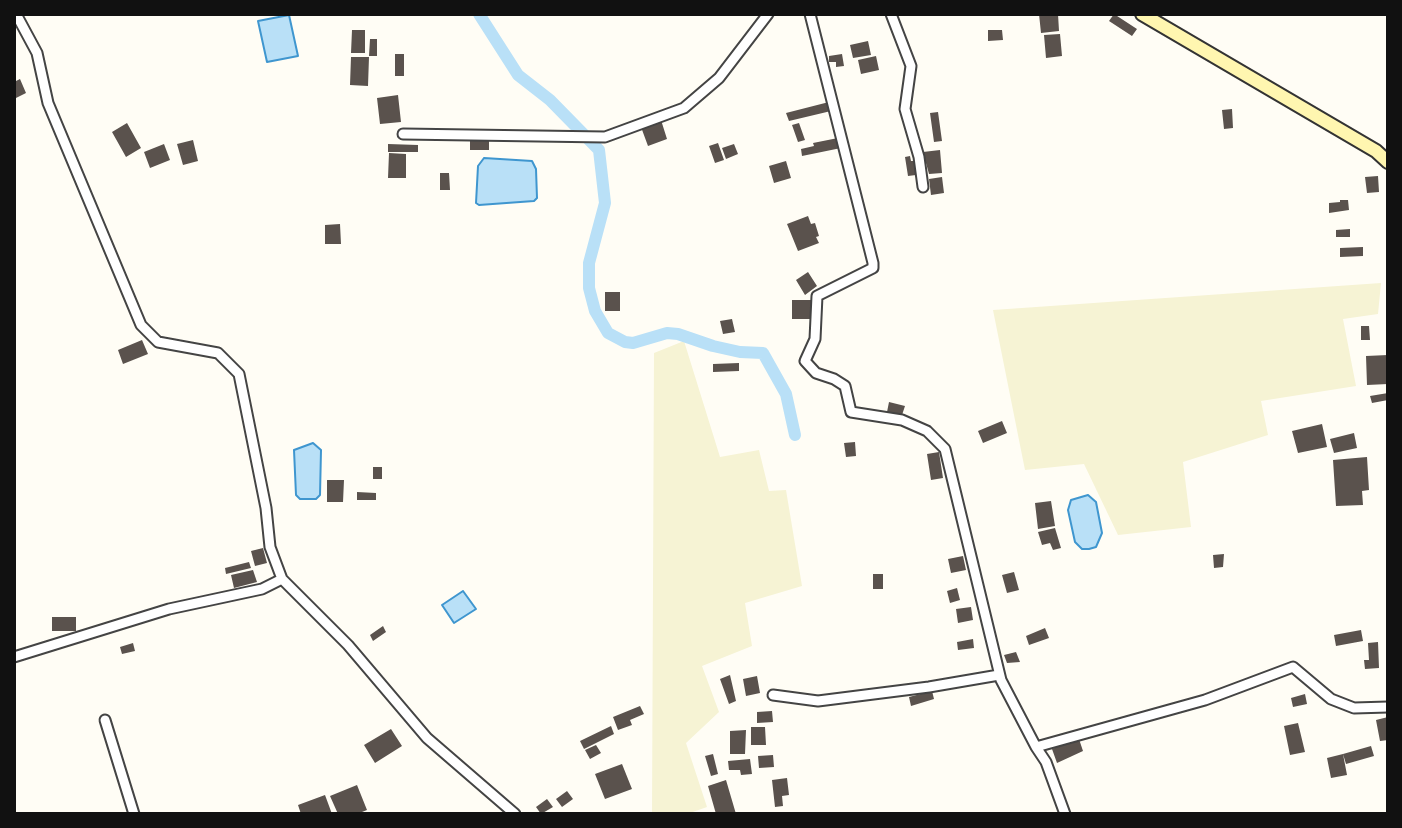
<!DOCTYPE html>
<style>
body{margin:0}
#map{position:relative;width:1402px;height:828px;overflow:hidden;background:#fffdf5;font-family:"Noto Serif",serif}
canvas{display:block}
.frame{position:absolute;inset:0;border:16px solid #111;pointer-events:none}
</style>
<div id="map">
<canvas width="1402" height="828"></canvas>
<div class="frame"></div>
</div>
<script>
const ctx = document.querySelector('canvas').getContext('2d');
ctx.lineJoin = 'round';
function fillPath(path, color) { ctx.fillStyle = color; ctx.fill(path, 'evenodd'); }
const toPath = rows => new Path2D(rows.map(r => 'M' + r).join(''));
function trace(path, color, width, dash) { ctx.strokeStyle = color; ctx.lineWidth = width; ctx.lineCap = dash ? 'butt' : 'round'; ctx.setLineDash(dash || []); ctx.stroke(path); }
fillPath(toPath([
 [1381,283,1378,314,1343,319,1356,386,1261,401,1268,435,1183,462,1191,527,1118,535,1084,464,1025,470,993,310],
 [684,341,720,457,759,450,769,491,786,490,802,586,745,603,752,646,702,666,719,712,686,743,707,807,687,814,652,814,654,353]
]), '#f6f3d4');
const water = toPath([
 [289,15,298,56,267,62,258,21,289,15],
 [484,158,532,161,536,169,537,198,534,201,479,205,476,203,478,166,484,158],
 [313,443,321,450,320,495,316,499,300,499,296,495,294,450,313,443],
 [1088,495,1096,502,1102,533,1096,547,1089,549,1082,549,1075,542,1068,510,1071,500,1088,495],
 [463,591,476,609,454,623,442,605,463,591]
]);
fillPath(water, '#b9e0f7');
trace(water, '#3f96cf', 2);
trace(toPath([
 [479,14,518,75,550,100,599,150,605,203,589,263,589,288,595,311,608,333,625,342,633,343,667,333,678,334,713,346,740,352,763,353,786,394,795,435]
]), '#b9e0f7', 12);
fillPath(toPath([
 [1039,14,1058,14,1059,31,1041,33],
 [1114,14,1137,29,1132,36,1109,21],
 [352,30,365,30,365,53,351,53],
 [988,30,1002,30,1003,40,988,41],
 [1060,34,1062,56,1046,58,1044,35],
 [370,39,377,39,377,56,369,56],
 [868,41,871,55,853,58,850,45],
 [395,54,404,54,404,76,395,76],
 [842,54,844,66,836,67,836,62,829,62,829,56],
 [876,56,879,70,861,74,858,60],
 [351,57,369,57,368,86,350,85],
 [20,79,26,93,14,99,14,82],
 [398,95,401,122,380,124,377,98],
 [829,102,831,111,789,121,786,113],
 [1232,109,1233,128,1224,129,1222,110],
 [938,112,942,141,934,142,930,113],
 [661,120,667,139,648,146,641,127],
 [127,123,141,148,126,157,112,132],
 [799,123,805,140,798,142,792,125],
 [838,138,841,148,802,156,801,149,814,146,813,143],
 [193,140,198,161,183,165,177,144],
 [470,140,489,140,489,150,470,150],
 [718,143,724,160,715,163,709,146],
 [164,144,170,160,150,168,144,152],
 [388,144,418,145,418,152,388,152],
 [734,144,738,154,726,159,722,148],
 [940,150,942,173,929,174,923,152],
 [389,153,406,154,406,178,388,178],
 [910,156,911,161,914,161,916,175,908,176,905,157],
 [786,161,791,178,774,183,769,166],
 [440,173,449,173,450,190,440,190],
 [1378,176,1379,192,1367,193,1365,177],
 [942,177,944,193,931,195,929,179],
 [1340,200,1348,200,1349,210,1329,213,1329,203,1340,202],
 [808,216,811,224,815,223,819,236,816,237,819,243,798,251,787,224],
 [340,224,341,244,325,244,325,225],
 [1350,229,1350,237,1336,237,1336,230],
 [1363,247,1363,256,1340,257,1340,248],
 [808,272,817,286,805,295,796,280],
 [605,292,620,292,620,311,605,311],
 [792,300,812,300,812,319,792,319],
 [732,319,735,332,723,334,720,321],
 [1361,326,1369,326,1370,340,1361,340],
 [142,340,148,354,123,364,118,350],
 [1388,355,1388,384,1367,385,1366,356],
 [739,363,739,371,713,372,713,364],
 [1388,393,1388,400,1372,403,1370,396],
 [889,402,905,406,902,415,887,412],
 [1002,421,1007,433,983,443,978,431],
 [1322,424,1327,447,1298,453,1292,431],
 [1354,433,1357,448,1334,453,1330,439],
 [855,442,856,456,846,457,844,443],
 [939,452,943,478,931,480,927,454],
 [1367,457,1369,490,1362,491,1363,505,1336,506,1333,460],
 [373,467,382,467,382,479,373,479],
 [327,480,344,480,343,502,327,502],
 [357,492,376,493,376,500,357,500],
 [1051,501,1055,526,1038,529,1035,503],
 [1055,528,1061,548,1053,550,1050,543,1042,545,1038,532],
 [263,548,267,563,255,566,251,551],
 [1224,554,1223,567,1214,568,1213,555],
 [963,556,966,570,951,573,948,559],
 [249,562,251,568,226,574,225,568],
 [253,570,257,582,234,588,231,575],
 [1014,572,1019,590,1007,593,1002,575],
 [873,574,883,574,883,589,873,589],
 [957,588,960,600,950,603,947,591],
 [971,607,973,620,958,623,956,609],
 [52,617,76,617,76,631,52,631],
 [383,626,386,632,373,641,370,635],
 [1045,628,1049,638,1029,645,1026,636],
 [1361,630,1363,641,1336,646,1334,635],
 [973,639,974,648,958,650,957,642],
 [1378,642,1379,668,1365,669,1364,660,1369,660,1368,643],
 [133,643,135,651,122,654,120,647],
 [1016,652,1020,662,1007,663,1004,655],
 [730,675,736,701,729,704,720,679],
 [757,676,760,693,746,696,743,679],
 [932,691,934,699,911,706,909,697],
 [1305,694,1307,704,1293,707,1291,698],
 [640,706,644,714,630,720,632,725,618,730,613,717],
 [772,711,773,722,757,723,757,712],
 [1388,717,1388,740,1380,741,1376,720],
 [1298,723,1305,752,1290,755,1284,726],
 [611,726,614,734,584,749,580,741],
 [751,727,765,727,766,745,751,745],
 [391,729,402,746,375,763,364,745],
 [746,730,745,754,730,754,730,731],
 [1079,739,1083,751,1057,763,1052,749],
 [596,745,601,753,590,759,585,750],
 [1371,746,1374,756,1346,764,1343,754],
 [713,754,718,774,711,776,705,756],
 [1343,754,1347,775,1331,778,1327,758],
 [773,755,774,767,759,768,758,756],
 [750,759,752,774,741,775,740,770,729,770,728,761],
 [622,764,632,789,605,799,595,774],
 [787,778,789,795,782,796,783,806,775,807,772,780],
 [726,780,736,814,716,814,708,786],
 [357,785,367,810,357,814,338,814,330,796],
 [567,791,573,799,562,807,556,799],
 [325,795,332,814,301,814,298,805],
 [547,799,553,807,541,814,536,807]
]), '#5a524d');
const minor = toPath([
 [16,14,37,53,48,103,141,325,158,342,218,353,239,374,266,508,270,547,282,579,348,645,427,738,515,814],
 [810,14,873,263,873,268,817,296,815,339,805,361,816,373,834,379,845,386,851,412,902,420,927,431,945,449,1001,680,1036,747],
 [891,14,911,66,905,109,919,157,923,187],
 [403,134,605,137,684,108,719,78,768,14],
 [14,657,169,609,262,589,282,579],
 [773,695,818,701,929,687,999,675],
 [105,720,134,814],
 [1065,814,1046,762,1036,747,1205,700,1293,667,1331,699,1354,708,1388,707]
]);
const secondary = toPath([
 [1142,14,1376,151,1388,162]
]);
trace(minor, '#444', 13);
trace(secondary, '#333', 16);
trace(minor, '#fff', 9);
trace(secondary, '#fff6b0', 12);
</script>
